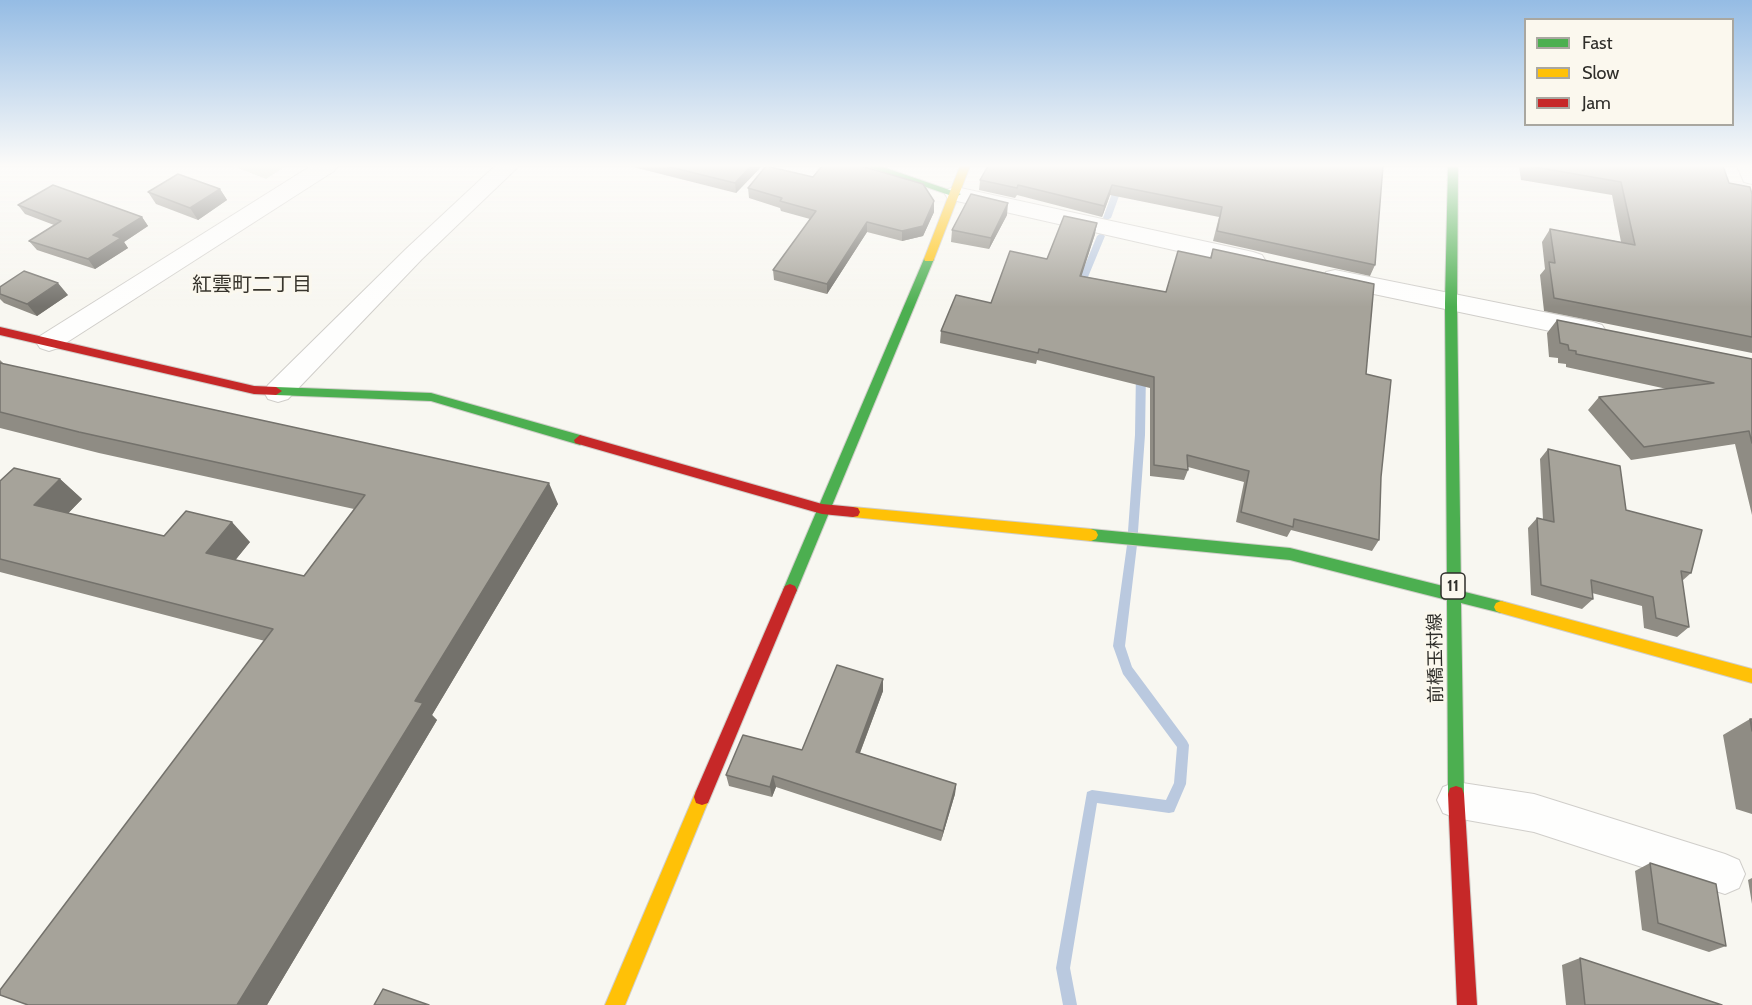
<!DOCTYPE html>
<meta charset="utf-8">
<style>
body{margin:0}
#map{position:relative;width:1752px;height:1005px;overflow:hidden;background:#f8f7f1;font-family:Cabin,sans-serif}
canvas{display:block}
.legend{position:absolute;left:1524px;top:18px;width:210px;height:108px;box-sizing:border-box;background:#fbf8ee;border:2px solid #a9a7a0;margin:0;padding:8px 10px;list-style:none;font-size:18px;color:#2f2e2a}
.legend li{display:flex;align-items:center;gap:12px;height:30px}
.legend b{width:30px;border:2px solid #a9a7a0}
</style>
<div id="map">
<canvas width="1752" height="1005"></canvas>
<ul class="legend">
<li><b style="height:8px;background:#4caf50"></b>Fast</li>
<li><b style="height:8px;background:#ffc107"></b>Slow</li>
<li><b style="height:8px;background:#c62828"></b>Jam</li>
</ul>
</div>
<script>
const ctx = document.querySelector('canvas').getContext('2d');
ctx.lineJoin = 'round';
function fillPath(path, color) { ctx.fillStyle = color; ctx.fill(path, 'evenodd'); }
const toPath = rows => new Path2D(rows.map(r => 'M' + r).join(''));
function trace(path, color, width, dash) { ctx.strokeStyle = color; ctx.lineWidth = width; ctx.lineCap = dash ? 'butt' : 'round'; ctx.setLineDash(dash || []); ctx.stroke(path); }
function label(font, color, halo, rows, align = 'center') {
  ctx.font = font + ' Cabin,"Noto Sans JP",sans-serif'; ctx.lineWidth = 6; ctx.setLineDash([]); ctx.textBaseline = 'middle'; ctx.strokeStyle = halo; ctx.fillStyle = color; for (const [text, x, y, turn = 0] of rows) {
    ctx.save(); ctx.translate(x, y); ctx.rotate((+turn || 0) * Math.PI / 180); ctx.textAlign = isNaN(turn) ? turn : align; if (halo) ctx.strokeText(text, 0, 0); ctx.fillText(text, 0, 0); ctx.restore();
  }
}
fillPath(toPath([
 [233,166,286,166,266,179]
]), '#dae2cb');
fillPath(toPath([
 [1122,166,1130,166,1111,218,1107,220,1104,220,1103,218,1122,166],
 [1101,233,1105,236,1083,289,1082,291,1076,291,1075,289,1097,236,1101,233],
 [1141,368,1146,371,1145,435,1137,545,1125,646,1132,667,1187,741,1189,745,1186,784,1174,812,1169,813,1097,803,1070,968,1077,1005,1063,1005,1056,968,1087,792,1092,790,1166,800,1174,783,1177,747,1123,674,1113,646,1127,545,1135,435,1136,371,1141,368]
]), '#bac9df');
const street = toPath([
 [311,166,337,166,334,171,58,348,49,351,40,348,36,342,40,336,311,166],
 [495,166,519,166,422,259,288,399,278,402,268,399,264,392,268,385,406,249,495,166],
 [1737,166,1752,166,1752,184,1744,182,1737,166],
 [956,187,1253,252,1262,255,1265,260,1262,265,1253,268,948,199,945,194,948,189,956,187],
 [1335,270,1593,322,1602,325,1606,331,1602,337,1593,340,1326,284,1323,278,1326,272,1335,270],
 [1456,782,1534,794,1725,854,1739,860,1745,874,1739,888,1725,894,1534,832,1456,818,1443,813,1437,800,1443,787,1456,782]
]);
const fast = toPath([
 [866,166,880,166,961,194,956,197,952,196,866,166],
 [1448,166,1458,166,1457,303,1461,591,1501,601,1506,603,1508,607,1506,611,1501,613,1461,603,1464,794,1462,800,1456,802,1450,800,1448,794,1447,600,1290,560,1091,541,1086,539,1084,535,1086,531,1091,529,1290,548,1447,587,1445,303,1448,166],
 [929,256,934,259,797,590,795,594,790,596,785,594,783,590,924,259,929,256],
 [276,387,431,393,580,435,586,440,580,445,431,401,276,395,270,391,276,387]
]);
const slow = toPath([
 [960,166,970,166,934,259,933,261,925,261,924,259,960,166],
 [853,507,1091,529,1096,531,1098,535,1096,539,1091,541,853,517,848,516,846,512,848,508,853,507],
 [1501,601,1752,669,1752,683,1501,613,1496,611,1494,607,1496,603,1501,601],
 [702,789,708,791,710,797,625,1005,605,1005,696,791,702,789]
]);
const jam = toPath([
 [0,327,254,386,276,387,282,391,276,395,254,394,0,335,0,327],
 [580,435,822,504,853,507,858,508,860,512,858,516,853,517,822,514,575,443,574,440,580,435],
 [790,584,795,586,797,590,708,803,702,805,696,803,694,797,696,791,783,590,785,586,790,584],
 [1456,786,1462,788,1464,794,1477,1005,1457,1005,1448,794,1450,788,1456,786]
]);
trace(street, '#d0ceca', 2);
trace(fast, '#d0ceca', 2);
trace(slow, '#d0ceca', 2);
trace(jam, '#d0ceca', 2);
fillPath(street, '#fefefd');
fillPath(fast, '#4caf50');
fillPath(slow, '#ffc107');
fillPath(jam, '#c62828');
fillPath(toPath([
 [629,166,762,166,736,193],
 [1383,166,1375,265,1370,276,1213,241,1219,217,1110,195,1102,217,1017,195,1015,198,979,190,980,180],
 [1519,166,1723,166,1729,183,1752,194,1752,353,1544,311,1540,275,1545,269,1542,242,1550,229,1621,242,1612,195,1521,180],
 [813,177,934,201,934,212,923,236,902,241,867,232,827,294,774,280,773,270,810,219,781,211,780,208,749,198,748,188],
 [220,189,227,200,198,220,156,204,148,192],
 [18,205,142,217,148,226,124,242,128,248,95,269,37,250,29,241,54,225,25,214],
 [1007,215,989,249,951,242,952,230],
 [1095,234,1081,276,1166,292,1210,258,1213,249,1366,374,1381,477,1379,540,1372,551,1291,530,1287,537,1236,522,1244,482,1188,467,1188,470,1184,480,1150,476,1150,388,1037,360,1036,364,940,343,941,331,991,303],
 [0,287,68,295,37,316,4,303,0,299],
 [1557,320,1752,359,1752,515,1735,444,1631,460,1588,410,1599,397,1667,389,1566,367,1566,364,1558,363,1558,358,1549,357,1547,333],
 [0,360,4,364,558,504,432,715,437,720,267,1005,28,1005,265,641,0,572,0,481,60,479,82,499,68,513,164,536,250,542,235,560,304,576,354,509,99,453,0,428],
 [1548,449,1626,510,1691,573,1682,581,1689,627,1677,637,1644,628,1642,606,1592,593,1593,599,1582,609,1531,595,1528,528,1537,518,1543,520,1540,459],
 [883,679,883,691,860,753,956,784,955,794,941,841,776,787,772,797,729,786,726,775,802,750],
 [1750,719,1752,719,1752,814,1736,809,1723,735],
 [1650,863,1726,946,1709,952,1642,930,1635,871],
 [1752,878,1752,904,1748,880],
 [1580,958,1722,1005,1566,1005,1562,965]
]), '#8f8c84');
fillPath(toPath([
 [751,166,762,166,736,193,735,183],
 [1112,185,1110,195,1102,217,1104,206],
 [220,189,227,200,198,220,190,208],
 [934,201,934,212,923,236,902,241,902,231],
 [1008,203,1007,215,989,249,991,238],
 [142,217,148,226,124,242,128,248,95,269,88,259,113,235],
 [867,222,867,232,827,294,827,284],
 [1097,223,1095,234,1078,287,1080,276],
 [58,283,68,295,37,316,27,304],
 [60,479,82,499,57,525,34,505],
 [549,483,558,504,432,715,437,720,267,1005,237,1005,415,701],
 [232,522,250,542,225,573,206,553],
 [883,679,883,691,856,763,856,752],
 [773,776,776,787,772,797,770,787],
 [956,784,955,794,941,841,943,831]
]), '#74726c');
const building = toPath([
 [666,166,751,166,735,183,666,166],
 [766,166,813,177,822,166,861,166,923,184,934,201,923,226,902,231,867,222,827,284,773,270,816,211,780,201,782,198,748,188,766,166],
 [988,166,1383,166,1375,265,1217,231,1222,207,1112,185,1104,206,1018,185,1017,188,980,180,988,166],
 [1529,166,1723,166,1729,183,1750,187,1752,194,1752,337,1554,298,1549,262,1555,263,1550,229,1635,245,1621,182,1529,166],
 [178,174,220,189,190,208,148,192,178,174],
 [53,185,142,217,113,235,121,238,88,259,29,241,61,221,18,205,53,185],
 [971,194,1008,203,991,238,952,230,971,194],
 [1064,216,1097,223,1080,276,1166,292,1178,251,1211,258,1213,249,1374,284,1366,374,1391,380,1381,477,1379,540,1294,519,1293,527,1241,512,1249,471,1187,455,1188,470,1154,465,1154,377,1039,349,1038,353,941,331,956,295,991,303,1010,251,1047,259,1064,216],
 [24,271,58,283,27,304,0,294,0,287,24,271],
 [1557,320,1752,359,1752,443,1749,431,1644,447,1599,397,1714,383,1576,354,1576,351,1569,350,1568,345,1560,343,1557,320],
 [0,363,549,483,415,701,423,703,237,1005,28,1005,0,995,0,990,273,629,0,559,0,481,14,468,60,479,34,505,164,536,186,511,232,522,206,553,304,576,365,495,79,432,0,412,0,363],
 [1548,449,1620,466,1626,510,1702,530,1691,573,1681,571,1689,627,1656,618,1653,597,1591,580,1593,599,1541,585,1537,518,1554,522,1548,449],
 [837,665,883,679,856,752,956,784,943,831,773,776,770,787,726,775,743,735,802,750,837,665],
 [1750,719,1752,719,1752,731,1750,719],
 [1650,863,1716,884,1726,946,1658,923,1650,863],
 [1580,958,1722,1005,1585,1005,1580,958],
 [383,989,429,1005,374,1005,383,989]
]);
fillPath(building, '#a6a39a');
trace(building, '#74726c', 1.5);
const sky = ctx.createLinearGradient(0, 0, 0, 307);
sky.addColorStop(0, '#95bce4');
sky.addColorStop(0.54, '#fcfbf9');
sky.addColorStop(1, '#fcfbf900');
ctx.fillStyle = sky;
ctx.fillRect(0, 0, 1752, 307);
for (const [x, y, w] of [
 [1453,586,24]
]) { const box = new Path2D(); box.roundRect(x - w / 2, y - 13, w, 26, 4.5); ctx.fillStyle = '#fbf8ee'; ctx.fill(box); trace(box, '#2f2e2a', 1.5); }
label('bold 16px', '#2f2e2a', null, [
 ["11",1453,586]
]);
label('18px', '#2f2e2a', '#fbf8ee', [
 ["前橋玉村線",1436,658,-91]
]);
label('20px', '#38352d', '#fbf8ee', [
 ["紅雲町二丁目",252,285]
]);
</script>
